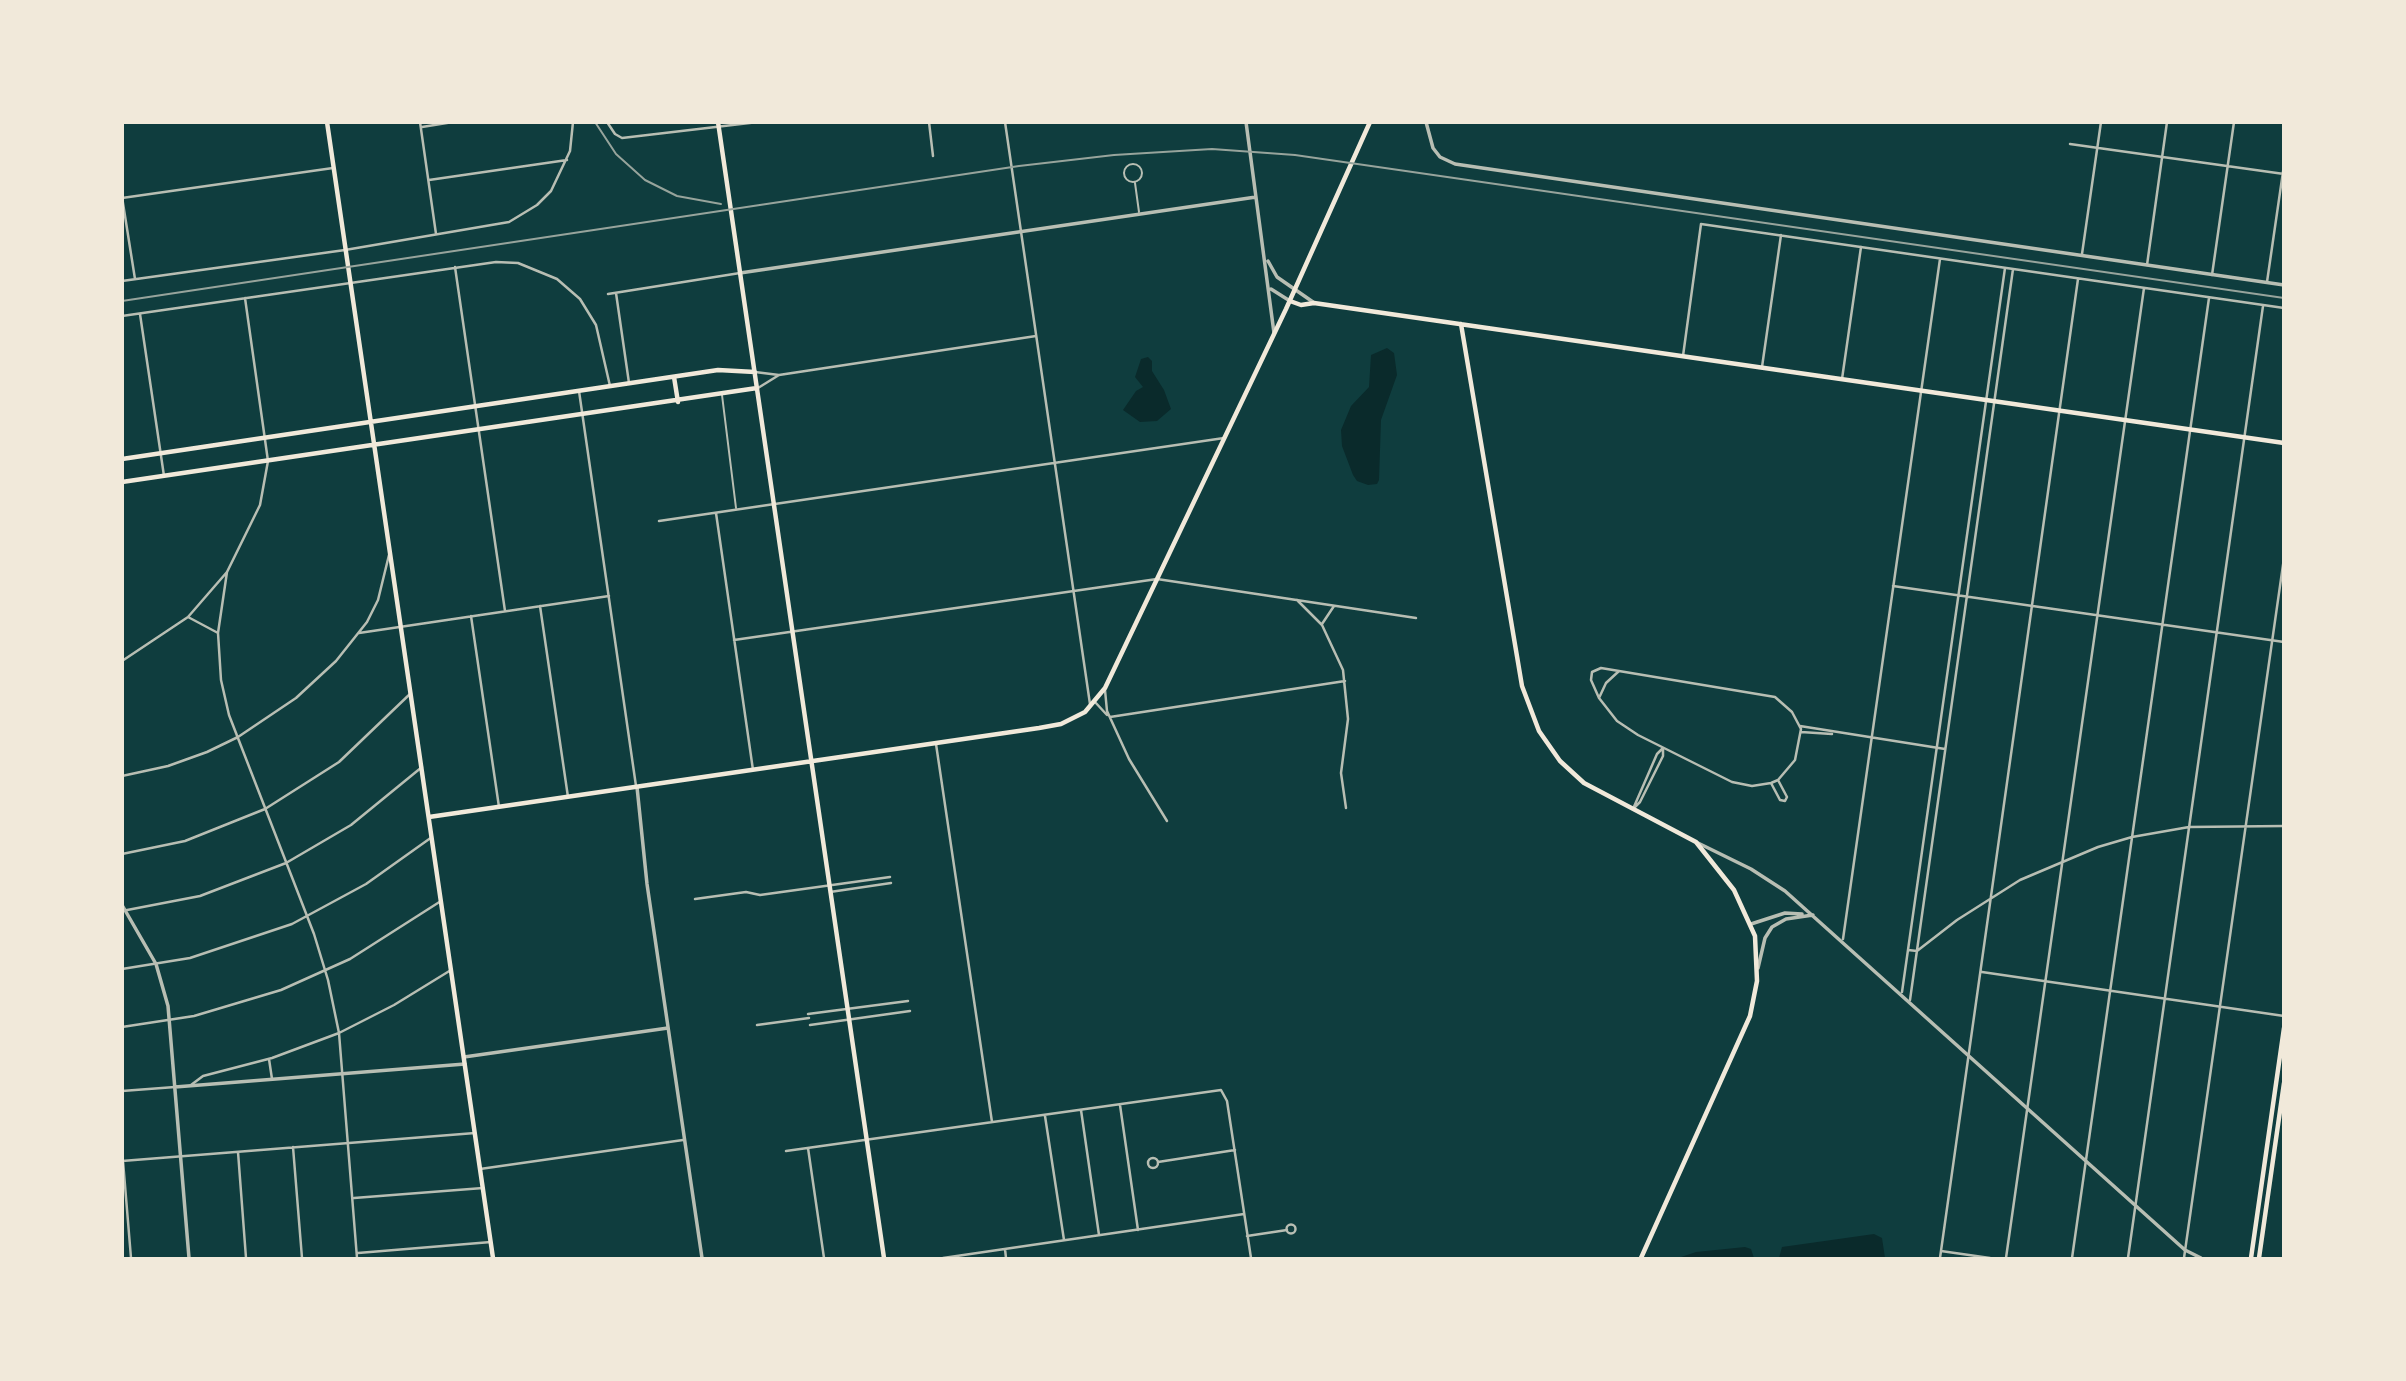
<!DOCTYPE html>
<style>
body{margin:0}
#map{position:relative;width:2406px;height:1381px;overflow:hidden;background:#0f3d3e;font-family:"Archivo Narrow",sans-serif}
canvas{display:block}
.frame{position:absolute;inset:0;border:124px solid #f1e9da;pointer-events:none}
</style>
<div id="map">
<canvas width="2406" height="1381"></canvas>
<div class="frame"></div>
</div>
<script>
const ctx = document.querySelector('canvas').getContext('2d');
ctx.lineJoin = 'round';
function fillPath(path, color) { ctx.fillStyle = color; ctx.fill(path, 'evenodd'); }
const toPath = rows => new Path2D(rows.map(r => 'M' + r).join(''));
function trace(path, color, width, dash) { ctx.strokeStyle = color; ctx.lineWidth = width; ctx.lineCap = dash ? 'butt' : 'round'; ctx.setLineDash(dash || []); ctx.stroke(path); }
fillPath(toPath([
 [1387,348,1394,353,1397,375,1381,420,1379,480,1377,484,1368,485,1357,481,1353,475,1342,446,1341,430,1351,406,1369,387,1371,355],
 [1148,357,1152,361,1152,371,1164,390,1171,409,1157,421,1140,422,1123,410,1136,391,1143,387,1135,377,1141,359],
 [1874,1234,1882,1238,1885,1258,1779,1258,1782,1247],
 [1745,1247,1751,1249,1754,1258,1678,1258,1696,1252]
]), '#0a2a2b');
trace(toPath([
 '1124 173a9 9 0 1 1 18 0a9 9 0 1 1-18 0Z',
 [1135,183,1139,212],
 [722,395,736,508]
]), '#b8beb3', 2);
trace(toPath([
 [420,122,436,234],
 [607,122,615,134,622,138,758,122],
 [929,122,933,156],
 [1005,122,1090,704],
 [422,127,453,122],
 [2070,144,2284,174],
 [429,180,567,160],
 [122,197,135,279],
 [122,198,333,168],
 [2082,254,2101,122],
 [2147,265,2167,122],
 [455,267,505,611],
 [2212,275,2234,122],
 [122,281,345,250,509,222,537,205,551,191,570,151,573,122],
 [2267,282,2284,165],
 [616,293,629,383],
 [608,294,740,273],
 [140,314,164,476],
 [122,316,496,262,518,263,557,279,580,299,596,325,610,386],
 [1683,356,1701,224,2284,308],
 [1762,367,1781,235],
 [755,372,779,375,1036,336],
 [1842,379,1861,247],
 [758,388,779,375],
 [579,391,636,786],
 [716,513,753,770],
 [659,521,1224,438],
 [227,572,218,633,221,680,229,715,314,934,328,980,339,1033,357,1258],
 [1893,586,2284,642],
 [1297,600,1322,625,1343,670,1348,719,1341,773,1346,808],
 [540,606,568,797],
 [471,616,499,807],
 [188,617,218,633],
 [1322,624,1334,606],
 [359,633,609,596],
 [734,640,1157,579,1416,618],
 [122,661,188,617,227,572,260,505,268,461,245,298],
 [1601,668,1775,697,1792,712,1801,729,1795,760,1778,780,1771,783,1752,786,1732,782,1638,735,1617,721,1599,698,1591,680,1592,672,1601,668],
 [1105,690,1107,711,1129,759,1167,821],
 [1599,698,1606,683,1619,671],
 [1095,702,1107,715],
 [1110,717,1345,681],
 [1800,726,1945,749],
 [1801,732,1832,734],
 [936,744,992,1122],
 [1663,748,1663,756,1640,802,1633,809,1657,754,1663,748],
 [122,776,168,766,207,752,238,737,296,698,336,661,367,622,378,600,389,555],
 [1771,783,1780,800,1785,801,1787,797,1778,780],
 [122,854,185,841,265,809,339,762,411,693],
 [830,892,891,883],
 [695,899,746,892,760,895,890,877],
 [122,911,200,896,286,863,351,825,422,767],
 [1843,939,1940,259],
 [1908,950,1917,951,1957,920,2020,880,2098,847,2132,837,2189,827,2284,826],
 [122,969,190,958,292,924,366,884,432,837],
 [1982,972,2284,1016],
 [1902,992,2005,268],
 [1910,1000,2013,269],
 [808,1014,908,1001],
 [757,1025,809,1018],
 [810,1025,910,1011],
 [122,1027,194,1016,281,990,350,959,441,901],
 [269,1059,272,1079],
 [191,1085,203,1076,272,1058,339,1033,394,1005,451,970],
 [122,1091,175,1087],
 [1120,1105,1138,1230],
 [1081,1110,1099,1235],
 [1045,1116,1064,1240],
 [293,1147,302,1258],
 [808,1148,824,1258],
 [786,1151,1221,1090,1227,1101,1251,1258],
 [238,1152,246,1258],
 '1148 1163a5 5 0 1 1 10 0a5 5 0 1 1-10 0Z',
 [122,1161,475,1133],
 [123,1161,131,1258],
 [1158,1162,1235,1150],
 [480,1169,683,1140],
 [354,1198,483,1188],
 '1286.5 1229a4.5 4.5 0 1 1 9 0a4.5 4.5 0 1 1-9 0Z',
 [1247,1236,1287,1230],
 [1005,1249,1006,1258],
 [1941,1251,1990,1258],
 [358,1253,491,1242],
 [943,1258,1244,1214],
 [1940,1258,2078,279],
 [2006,1258,2144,288],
 [2072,1258,2209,298],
 [2128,1258,2263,306],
 [2184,1258,2284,558]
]), '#b8beb3', 2.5);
trace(toPath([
 [1246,122,1274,333],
 [1426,122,1433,148,1440,157,1455,164,2284,285],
 [1268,261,1277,277,1313,302],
 [740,273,1256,197],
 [1271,289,1290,301],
 [637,787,647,884,702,1258],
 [1698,843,1751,869,1785,891,2185,1250,2201,1258],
 [122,905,156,964,168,1006,189,1258],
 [1751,924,1785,913,1802,914],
 [1758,968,1765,938,1772,927,1786,919,1813,915],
 [464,1057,668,1028],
 [175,1087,465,1064]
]), '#b8beb3', 3.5);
trace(toPath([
 [327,122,493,1258],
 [718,122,884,1258],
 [1290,301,1301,305,1314,303,2284,443],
 [1461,324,1522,686,1539,731,1560,761,1584,783,1696,842,1734,890,1755,936,1757,981,1750,1016,1641,1258],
 [674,377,678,402],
 [122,459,718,370,755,372],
 [122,482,757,388],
 [429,817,1039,728,1061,724,1085,712,1105,688,1286,309,1370,122],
 [2251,1258,2284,1028],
 [2259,1258,2284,1083]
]), '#f1e9da', 4.5);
trace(toPath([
 [595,122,616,154,645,180,677,196,721,204],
 [122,301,1019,166,1114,155,1212,149,1295,155,2284,298]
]), '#97a49c', 2);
</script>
